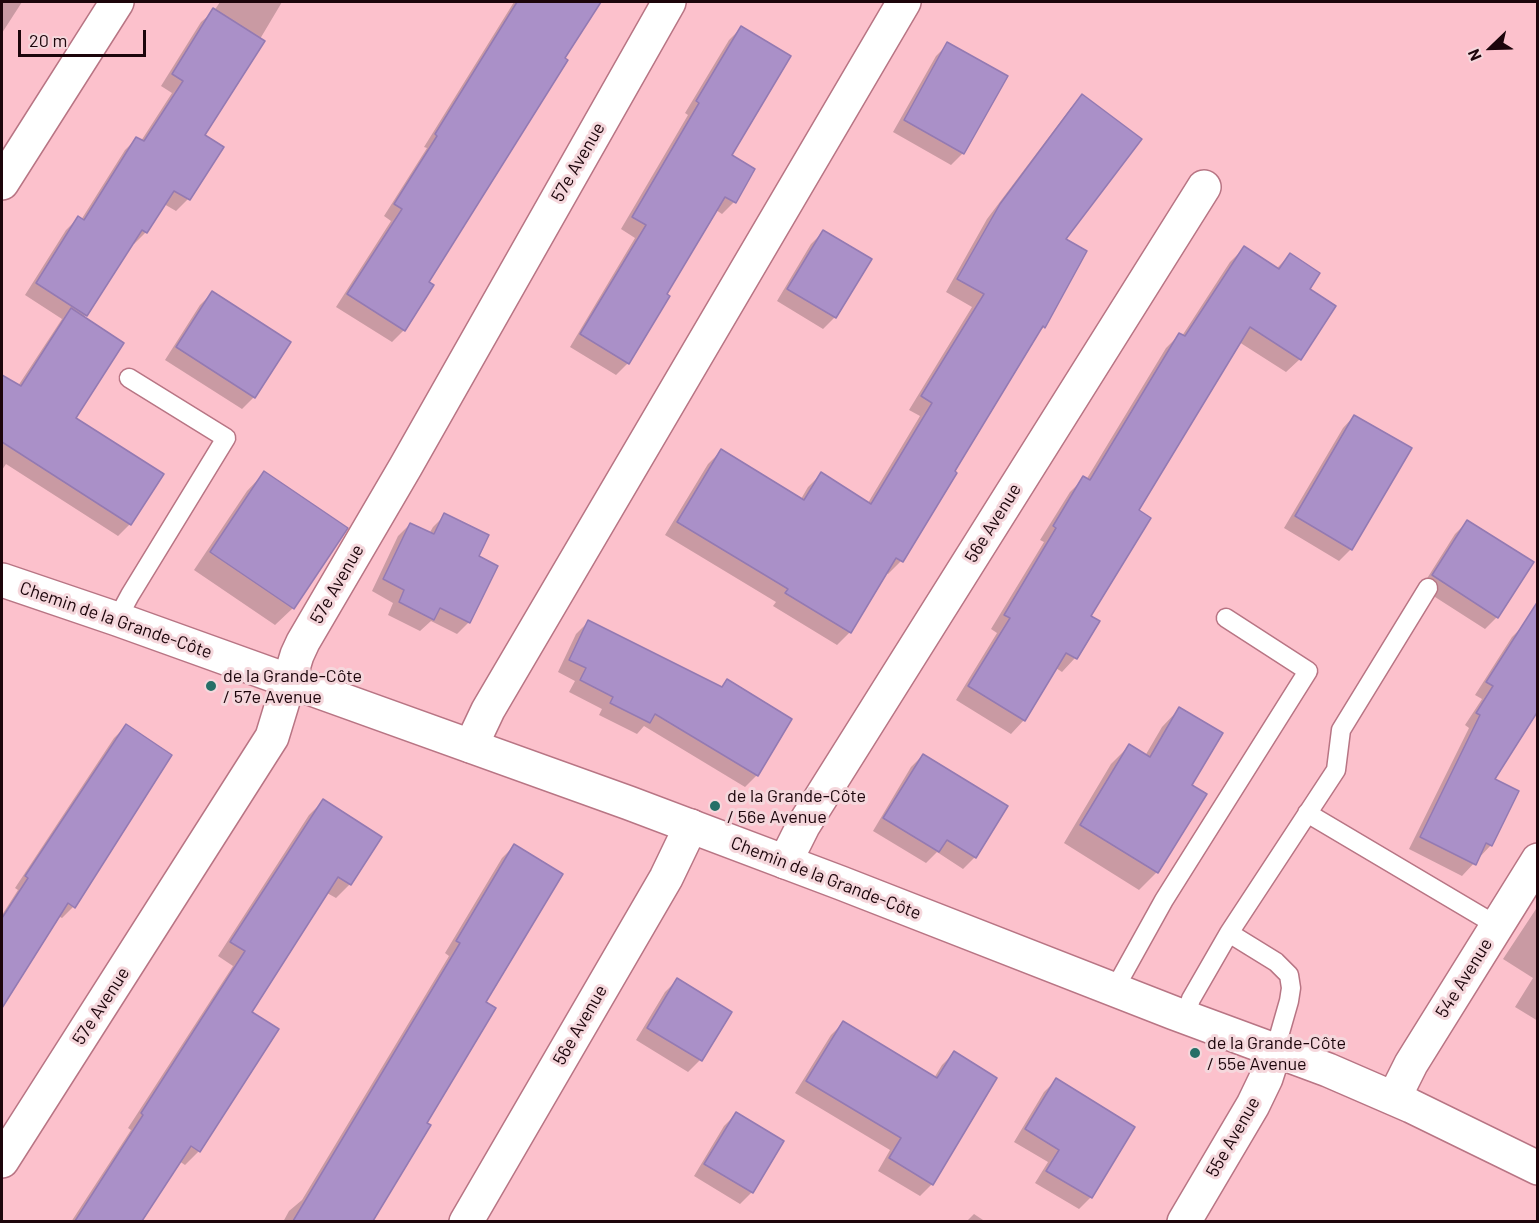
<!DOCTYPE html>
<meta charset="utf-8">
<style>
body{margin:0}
#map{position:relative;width:1539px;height:1223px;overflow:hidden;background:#fcc1cc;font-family:Barlow,sans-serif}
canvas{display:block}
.frame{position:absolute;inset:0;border:3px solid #1c050b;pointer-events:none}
.north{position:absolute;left:1461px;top:18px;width:60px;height:60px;-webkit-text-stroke:4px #f5d7dc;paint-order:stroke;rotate:247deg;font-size:16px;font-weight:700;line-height:24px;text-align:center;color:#1c050b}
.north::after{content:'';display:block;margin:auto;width:21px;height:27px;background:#1c050b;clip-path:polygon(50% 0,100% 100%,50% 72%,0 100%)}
.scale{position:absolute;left:18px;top:30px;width:128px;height:27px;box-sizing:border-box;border:3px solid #1c050b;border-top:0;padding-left:8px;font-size:18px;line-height:21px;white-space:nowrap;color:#1c050b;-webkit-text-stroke:4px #f5d7dc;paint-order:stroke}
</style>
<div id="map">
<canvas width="1539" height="1223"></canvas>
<div class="frame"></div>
<div class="north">N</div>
<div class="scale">20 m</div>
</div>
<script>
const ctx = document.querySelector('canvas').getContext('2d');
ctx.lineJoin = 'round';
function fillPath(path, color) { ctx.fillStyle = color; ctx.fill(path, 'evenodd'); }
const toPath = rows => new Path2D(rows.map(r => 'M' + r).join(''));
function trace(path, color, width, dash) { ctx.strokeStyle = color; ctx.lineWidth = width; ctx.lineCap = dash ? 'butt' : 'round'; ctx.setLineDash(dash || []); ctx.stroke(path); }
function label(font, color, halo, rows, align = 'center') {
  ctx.font = font + ' Barlow,sans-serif'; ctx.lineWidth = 6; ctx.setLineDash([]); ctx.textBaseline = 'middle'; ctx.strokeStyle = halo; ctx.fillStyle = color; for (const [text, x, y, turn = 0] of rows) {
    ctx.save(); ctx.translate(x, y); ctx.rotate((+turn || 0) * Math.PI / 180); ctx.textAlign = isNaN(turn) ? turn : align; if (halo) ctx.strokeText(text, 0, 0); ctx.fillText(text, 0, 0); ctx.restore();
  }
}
fillPath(toPath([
 [2,2,22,2,2,33],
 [220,2,282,2,203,135,222,147,188,199,176,211,164,204,146,232,134,244,132,243,83,318,74,418,162,474,130,524,118,536,6,464,2,470,2,377,18,386,62,319,25,295,66,230,78,218,81,220,125,150,137,138,141,141,172,93,161,86,201,22,214,11],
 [514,2,599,2,427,283,404,330,392,342,336,307,391,221,384,216,427,148,424,147],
 [741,28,730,156,734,202,722,214,716,210,665,295,628,363,616,375,570,347,635,238,621,229,688,115,685,113,729,40],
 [948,44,963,153,951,165,893,132,936,56],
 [1082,96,1064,239,1085,251,1044,327,1036,335,901,561,888,574,886,573,850,632,837,645,773,606,776,602,665,535,708,464,721,451,801,499,808,487,821,474,868,503,920,416,909,410,972,307,946,292,987,219,1070,109],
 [823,232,835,317,823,329,777,301,811,244],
 [1244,248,1276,269,1290,255,1308,289,1300,359,1286,372,1239,342,1137,511,1089,616,1075,658,1062,672,1056,668,1024,720,1011,734,956,700,997,633,991,629,1044,542,1040,540,1070,492,1084,478,1086,480,1166,348,1179,335,1182,336,1230,262],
 [212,293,254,397,242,409,165,360,200,305],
 [1354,416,1351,549,1339,561,1284,528,1343,428],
 [264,473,293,608,275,625,194,570,247,491],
 [445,515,477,557,469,622,457,634,431,621,420,631,388,615,393,603,372,591,398,536,410,524,429,534,433,527],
 [1467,522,1497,617,1485,629,1421,588,1455,534],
 [588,622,720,688,727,681,757,775,745,787,644,726,637,734,599,715,602,709,569,692,575,681,558,672,576,634],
 [1524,625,1538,633,1538,712,1530,720,1493,780,1491,845,1462,876,1409,849,1469,728,1465,725,1482,699,1475,695,1512,637],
 [1179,709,1190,785,1157,872,1139,890,1064,843,1111,764,1129,746,1145,756,1162,727],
 [126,726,73,907,62,918,58,916,2,1007,2,915,18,890,15,888,114,738],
 [923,755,975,857,963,869,937,852,926,863,873,831,911,767],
 [323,801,380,838,350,884,336,898,327,893,250,1012,199,1151,185,1165,179,1161,140,1222,71,1222,131,1130,128,1128,233,966,218,956,309,815],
 [514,846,484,1002,352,1222,283,1222,289,1211,302,1200,449,956,445,953,502,858],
 [1538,906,1538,1021,1515,1007,1533,978,1503,959],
 [677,980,730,1012,700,1060,688,1072,636,1040,665,992],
 [843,1023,934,1078,942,1065,954,1053,932,1184,920,1196,878,1171,890,1150,795,1093,831,1035],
 [1056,1080,1091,1197,1079,1209,1035,1183,1048,1162,1014,1142,1044,1092],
 [736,1114,752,1192,740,1204,694,1176,724,1126],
 [974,1214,986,1222,966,1222]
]), '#0003');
const building = toPath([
 [517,2,601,2,565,58,568,60,429,282,434,285,405,331,347,294,402,209,394,204,437,136,435,134,517,2],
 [213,8,265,41,205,135,224,147,190,200,174,191,147,233,142,230,87,316,36,283,78,216,84,220,136,137,144,141,183,81,172,74,213,8],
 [741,26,791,56,732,155,755,169,736,203,725,197,667,294,670,296,629,364,580,334,646,225,632,217,699,103,696,101,741,26],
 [947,42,1008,76,964,154,904,120,947,42],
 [1082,94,1142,139,1066,239,1087,251,1045,328,1043,326,955,471,957,473,903,562,896,558,851,633,785,593,788,589,677,522,721,449,804,500,821,472,871,504,932,403,921,396,984,294,957,279,1000,204,1082,94],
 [823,230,872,259,836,318,787,289,823,230],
 [1244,246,1279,269,1290,253,1320,273,1310,289,1336,306,1301,360,1250,327,1139,510,1151,518,1091,616,1100,621,1077,659,1066,653,1025,721,968,686,1010,618,1004,615,1056,528,1053,526,1083,476,1090,480,1179,333,1185,336,1244,246],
 [212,291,291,342,255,398,176,347,212,291],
 [71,308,124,343,76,418,164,474,131,525,2,442,2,375,21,386,71,308],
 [1354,415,1412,448,1352,550,1295,516,1354,415],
 [264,471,348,528,294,609,210,552,264,471],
 [444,513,489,535,479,556,498,566,470,623,440,608,434,620,399,602,404,590,383,579,410,523,434,534,444,513],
 [1467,520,1534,562,1498,618,1432,575,1467,520],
 [1538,601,1538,711,1495,779,1519,791,1492,846,1486,843,1476,865,1420,837,1480,715,1476,713,1493,686,1486,682,1538,601],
 [588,620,722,687,727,679,792,719,758,776,655,714,650,723,610,703,613,697,580,680,586,668,569,660,588,620],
 [1179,707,1223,733,1192,785,1207,794,1158,873,1080,825,1129,744,1150,757,1179,707],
 [126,724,172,755,75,908,68,903,2,1008,2,918,28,878,25,876,126,724],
 [923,754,1008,806,976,858,947,840,939,852,883,818,923,754],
 [323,799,382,837,351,885,338,877,252,1012,279,1029,200,1152,191,1146,142,1221,75,1221,143,1115,141,1113,245,951,230,942,323,799],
 [514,844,563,874,486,1002,496,1008,427,1123,431,1125,373,1221,293,1221,460,943,456,941,514,844],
 [677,978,732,1012,702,1061,647,1028,677,978],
 [843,1021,937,1078,954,1051,997,1078,933,1185,889,1158,901,1138,806,1081,843,1021],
 [1056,1078,1135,1127,1092,1198,1046,1171,1059,1150,1025,1129,1056,1078],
 [736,1112,784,1141,753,1193,704,1164,736,1112]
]);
fillPath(building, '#aa90c8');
trace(building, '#947ab2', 1.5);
const lane = toPath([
 [117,619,130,595,226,438,129,378],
 [1307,813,1496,925],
 [1229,933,1336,770,1341,730,1428,588],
 [1114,990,1164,900,1308,671,1226,618],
 [1185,1017,1191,999,1229,933,1276,962,1289,975,1291,988,1289,1001,1275,1050]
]);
const street = toPath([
 [2,183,117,2],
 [471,746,488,710,904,2],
 [785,862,803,826,1204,187],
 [1394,1098,1411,1064,1538,860],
 [2,1161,272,737,297,655,303,642,406,466,669,2],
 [466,1222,666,878,691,826],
 [1184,1222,1253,1105,1266,1078,1275,1050]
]);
const secondary = toPath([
 [2,580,117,619,629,803,841,883,1174,1013,1328,1070,1411,1106,1538,1168]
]);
trace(lane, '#b87584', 21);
trace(street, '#b87584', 36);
trace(secondary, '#b87584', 36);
trace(lane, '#fff', 18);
trace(street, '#fff', 33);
trace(secondary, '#fff', 33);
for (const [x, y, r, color] of [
 [211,686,6,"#266f67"],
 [715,806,6,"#266f67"],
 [1195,1053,6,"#266f67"]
]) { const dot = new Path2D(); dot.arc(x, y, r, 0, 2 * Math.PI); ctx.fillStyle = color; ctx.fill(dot); trace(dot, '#f5d7dc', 2); }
label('18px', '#1c050b', '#f5d7dc', [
 ["57e Avenue",578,162,-60],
 ["56e Avenue",993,523,-58],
 ["57e Avenue",337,584,-60],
 ["Chemin de la Grande-Côte",116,620,19],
 ["Chemin de la Grande-Côte",826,878,21],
 ["54e Avenue",1464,978,-58],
 ["57e Avenue",101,1006,-57],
 ["56e Avenue",580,1025,-60],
 ["55e Avenue",1233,1137,-60]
]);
label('18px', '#1c050b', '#f5d7dc', [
 ["de la Grande-Côte",223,676],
 ["/ 57e Avenue",223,697],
 ["de la Grande-Côte",727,796],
 ["/ 56e Avenue",727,817],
 ["de la Grande-Côte",1207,1043],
 ["/ 55e Avenue",1207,1064]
], 'left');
</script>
